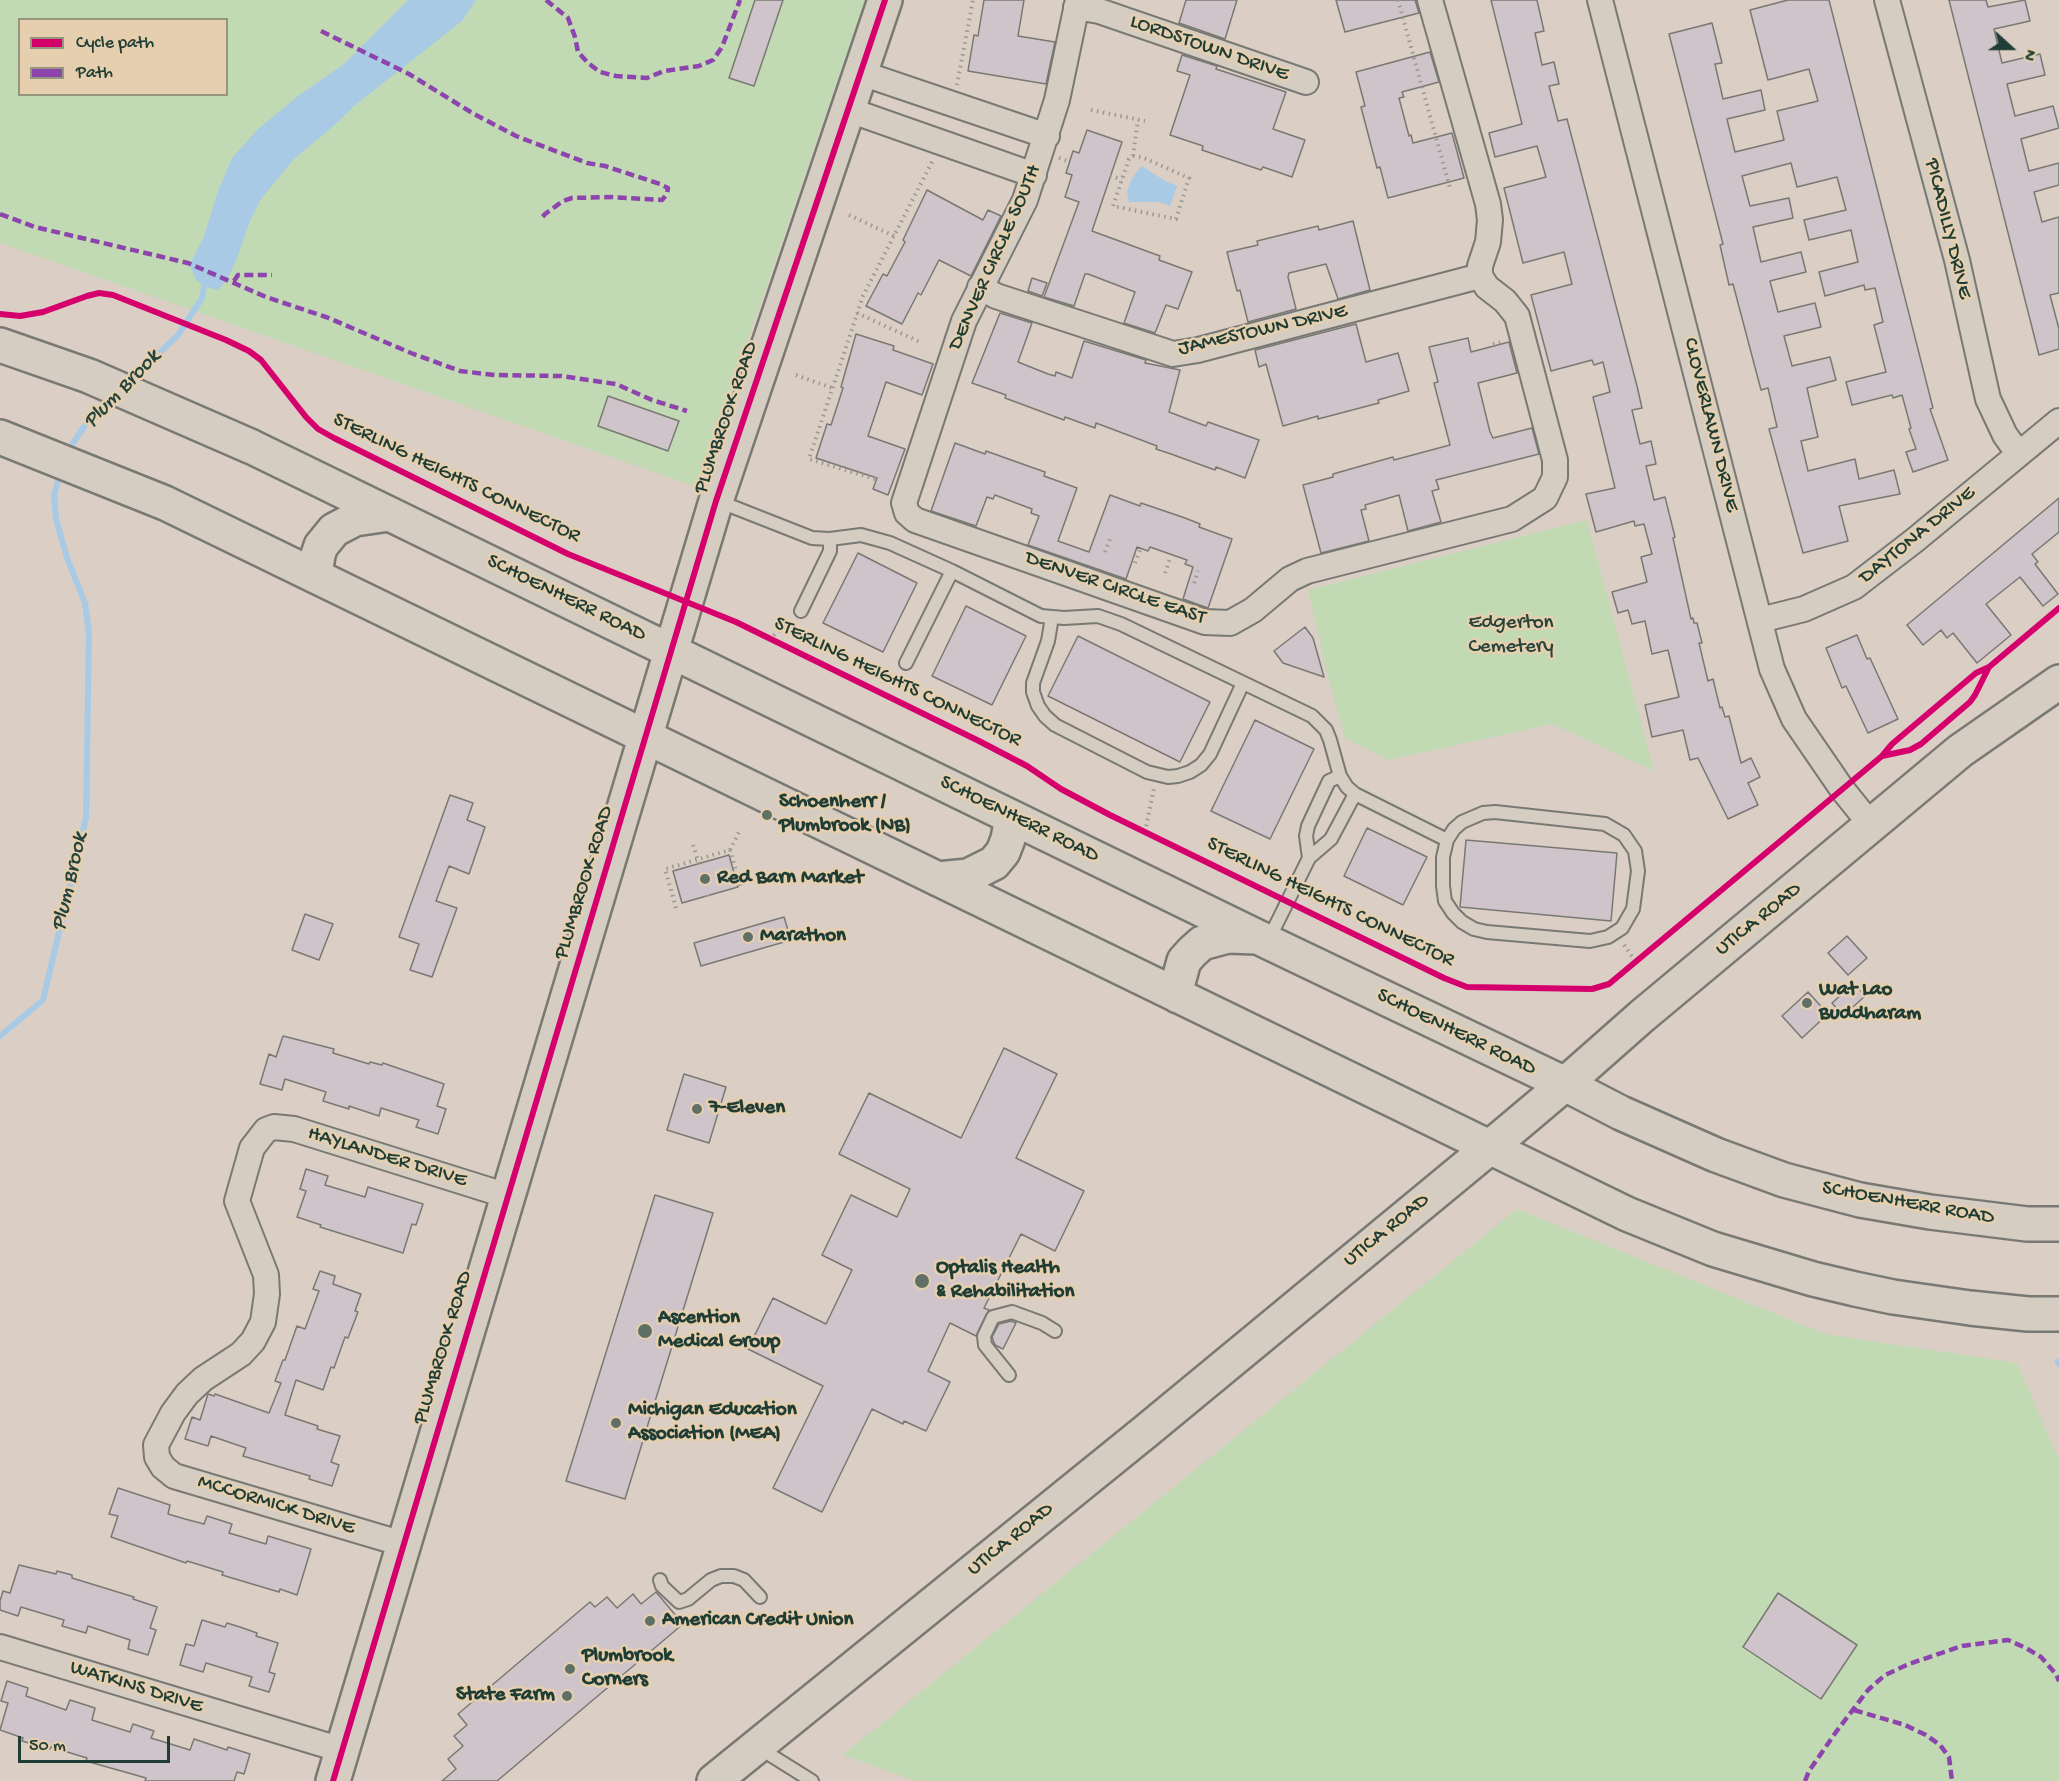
<!DOCTYPE html>
<style>
body{margin:0}
#map{position:relative;width:2059px;height:1781px;overflow:hidden;background:#dbcec5;font-family:"Gochi Hand",sans-serif}
canvas{display:block}
.legend{position:absolute;left:18px;top:18px;width:210px;height:78px;box-sizing:border-box;background:#e6cfaf;border:2px solid #96957e;margin:0;padding:8px 10px;list-style:none;font-size:18px;color:#1f3d34}
.legend li{display:flex;align-items:center;gap:12px;height:30px}
.legend b{width:30px;border:2px solid #96957e}
.north{position:absolute;left:1981px;top:18px;width:60px;height:60px;-webkit-text-stroke:4px #e6cfaf;paint-order:stroke;rotate:111deg;font-size:16px;font-weight:700;line-height:24px;text-align:center;color:#1f3d34}
.north::after{content:'';display:block;margin:auto;width:21px;height:27px;background:#1f3d34;clip-path:polygon(50% 0,100% 100%,50% 72%,0 100%)}
.scale{position:absolute;left:18px;top:1736px;width:152px;height:27px;box-sizing:border-box;border:3px solid #1f3d34;border-top:0;padding-left:8px;font-size:18px;line-height:21px;white-space:nowrap;color:#1f3d34;-webkit-text-stroke:4px #e6cfaf;paint-order:stroke}
</style>
<div id="map">
<canvas width="2059" height="1781"></canvas>
<ul class="legend">
<li><b style="height:8px;background:#d6006c"></b>Cycle path</li>
<li><b style="height:8px;background:#8e44ad"></b>Path</li>
</ul>
<div class="north">N</div>
<div class="scale">50 m</div>
</div>
<script>
const ctx = document.querySelector('canvas').getContext('2d');
ctx.lineJoin = 'round';
function fillPath(path, color) { ctx.fillStyle = color; ctx.fill(path, 'evenodd'); }
const toPath = rows => new Path2D(rows.map(r => 'M' + r).join(''));
function trace(path, color, width, dash) { ctx.strokeStyle = color; ctx.lineWidth = width; ctx.lineCap = dash ? 'butt' : 'round'; ctx.setLineDash(dash || []); ctx.stroke(path); }
function label(font, color, halo, rows, align = 'center') {
  ctx.font = font + ' "Gochi Hand",sans-serif'; ctx.lineWidth = 5; ctx.setLineDash([]); ctx.textBaseline = 'middle'; ctx.strokeStyle = halo; ctx.fillStyle = color; for (const [text, x, y, turn = 0] of rows) {
    ctx.save(); ctx.translate(x, y); ctx.rotate((+turn || 0) * Math.PI / 180); ctx.textAlign = isNaN(turn) ? turn : align; if (halo) ctx.strokeText(text, 0, 0); ctx.fillText(text, 0, 0); ctx.restore();
  }
}
fillPath(toPath([
 [0,0,865,0,697,487,0,243],
 [20,20,226,20,226,94,20,94],
 [1587,520,1654,771,1552,724,1389,760,1345,738,1329,681,1308,590],
 [1517,1209,1825,1334,2017,1363,2059,1460,2059,1781,916,1781,843,1755]
]), '#c2dab4');
fillPath(toPath([
 [408,0,476,0,462,21,354,106,337,123,294,159,261,199,250,221,236,261,227,280,218,290,206,287,197,281,189,265,203,239,218,191,232,158,258,129,298,96,344,64],
 [1141,166,1167,182,1177,186,1170,206,1160,202,1129,202,1127,192,1130,182]
]), '#a9cae4');
trace(toPath([
 [129,382,178,335,202,298,205,280],
 [67,455,73,443,86,424,112,397],
 [0,1036,43,1000,86,818,89,633,85,603,67,558,56,519,54,496,60,472],
 [2058,1362,2059,1364]
]), '#a9cae4', 6);
const building = toPath([
 [755,0,783,0,754,86,729,78,755,0],
 [984,0,1024,0,1018,36,1055,42,1046,84,968,71,974,35,978,36,984,0],
 [1186,0,1237,0,1225,39,1179,23,1186,0],
 [1336,0,1415,0,1419,13,1345,32,1336,0],
 [1491,0,1537,0,1544,31,1535,33,1542,65,1554,62,1559,84,1549,86,1558,121,1567,119,1637,386,1642,408,1632,410,1640,444,1651,441,1656,464,1646,466,1654,500,1665,497,1675,537,1673,538,1691,619,1693,618,1694,623,1697,623,1702,643,1699,643,1708,681,1713,679,1720,708,1722,707,1725,717,1729,716,1741,763,1751,758,1760,777,1748,783,1758,805,1728,819,1698,758,1690,760,1683,730,1652,737,1645,705,1679,697,1668,650,1652,654,1645,621,1632,624,1628,610,1618,613,1612,592,1647,582,1641,557,1652,554,1644,524,1635,526,1634,521,1596,532,1586,494,1615,488,1593,397,1610,392,1603,362,1594,365,1592,360,1551,371,1531,295,1572,284,1564,252,1523,263,1504,188,1546,177,1537,146,1495,157,1489,133,1522,124,1491,0],
 [1788,0,1829,0,1933,408,1930,409,1948,460,1913,472,1906,452,1916,449,1909,429,1911,428,1902,395,1893,398,1892,395,1852,405,1846,382,1886,372,1874,325,1883,322,1875,288,1865,290,1864,285,1825,296,1819,272,1858,262,1851,230,1809,240,1804,220,1846,210,1837,177,1797,187,1791,163,1742,176,1750,206,1789,198,1793,218,1753,227,1761,262,1801,252,1806,272,1770,281,1778,312,1815,303,1821,327,1784,336,1792,366,1830,357,1836,380,1807,388,1818,437,1801,441,1808,471,1855,459,1859,479,1894,470,1900,494,1839,506,1848,541,1803,553,1769,429,1777,427,1768,388,1761,390,1733,284,1729,285,1720,245,1723,244,1669,34,1712,23,1722,63,1715,64,1723,99,1761,90,1765,110,1727,119,1735,152,1784,140,1777,111,1818,101,1809,69,1768,80,1750,10,1788,0],
 [1949,0,1986,0,1988,7,2025,0,2030,21,1994,29,2002,63,2040,54,2045,75,2007,84,2015,116,2053,106,2059,128,2021,139,2029,171,2059,163,2059,185,2034,192,2042,222,2059,217,2059,293,2050,295,2059,329,2059,349,2039,355,1949,0],
 [1430,52,1439,82,1402,92,1404,97,1399,98,1409,136,1411,135,1413,143,1452,133,1464,178,1388,198,1380,167,1377,168,1361,107,1365,106,1356,72,1430,52],
 [1182,55,1217,66,1216,69,1286,92,1273,129,1305,140,1292,177,1263,167,1261,170,1202,150,1203,146,1170,135,1190,75,1177,71,1182,55],
 [1087,130,1122,142,1092,231,1160,256,1159,260,1192,272,1178,309,1166,305,1155,333,1124,323,1135,292,1088,274,1085,274,1074,306,1044,297,1079,202,1065,197,1072,175,1066,173,1073,151,1079,153,1087,130],
 [927,190,983,220,988,210,1001,216,971,276,939,260,921,295,918,293,902,324,866,306,883,274,887,276,905,242,903,240,927,190],
 [1353,221,1370,290,1338,299,1326,264,1289,273,1288,277,1296,309,1248,322,1240,290,1237,291,1227,252,1258,245,1257,241,1318,226,1319,230,1353,221],
 [1032,278,1047,283,1042,296,1028,291,1032,278],
 [1000,313,1032,323,1018,362,1048,374,1055,376,1056,372,1072,378,1084,341,1146,360,1145,363,1180,370,1169,412,1206,426,1208,422,1259,440,1245,478,1216,467,1215,470,1171,454,1156,449,1157,446,1096,423,1095,428,1065,417,1064,420,1005,398,1006,395,972,383,1000,313],
 [1356,324,1366,362,1398,353,1409,391,1378,400,1379,403,1318,419,1318,416,1283,426,1266,364,1259,367,1255,350,1356,324],
 [856,334,894,346,893,350,933,364,922,395,886,382,868,436,905,449,888,495,873,489,877,478,816,458,827,424,831,425,843,388,841,387,856,334],
 [1468,338,1471,352,1509,342,1517,373,1478,383,1490,432,1493,438,1532,428,1539,454,1436,480,1439,489,1432,491,1441,522,1408,531,1399,495,1365,505,1366,509,1361,510,1369,541,1321,553,1303,485,1333,477,1333,474,1393,457,1394,460,1450,445,1434,383,1438,382,1429,347,1468,338],
 [608,396,679,421,668,451,598,426,608,396],
 [955,443,985,454,986,451,1014,461,1045,472,1044,476,1077,488,1058,541,1089,552,1110,495,1140,506,1141,503,1185,518,1200,524,1199,527,1232,539,1208,608,1183,599,1193,567,1185,564,1187,560,1150,547,1148,551,1137,547,1126,579,1028,545,1039,516,1031,513,1032,509,995,495,993,499,987,497,976,526,931,511,955,443],
 [2059,498,2059,532,2032,554,2038,562,2035,564,2058,594,2043,606,2020,577,1986,604,2011,635,1977,663,1953,633,1947,638,1941,630,1923,645,1907,625,2059,498],
 [858,553,917,583,883,652,823,623,858,553],
 [966,606,1026,636,992,705,932,676,966,606],
 [1305,627,1313,638,1324,677,1283,663,1274,651,1305,627],
 [1857,635,1867,659,1870,658,1898,719,1868,733,1846,686,1842,688,1826,648,1857,635],
 [1078,636,1210,702,1180,762,1048,696,1078,636],
 [1255,720,1314,749,1270,839,1211,811,1255,720],
 [450,795,473,803,467,820,485,827,469,874,449,866,436,901,457,908,432,977,410,970,419,944,399,937,450,795],
 [1367,828,1427,857,1403,905,1344,876,1367,828],
 [1466,840,1617,853,1611,921,1460,907,1466,840],
 [729,855,738,887,682,903,673,871,729,855],
 [305,914,333,924,319,960,292,950,305,914],
 [784,917,791,940,701,966,694,943,784,917],
 [1847,936,1867,958,1848,975,1828,953,1847,936],
 [1854,983,1865,996,1843,1016,1832,1003,1854,983],
 [1808,992,1828,1014,1802,1038,1782,1016,1808,992],
 [283,1036,334,1049,333,1053,369,1064,370,1062,382,1065,383,1063,444,1084,437,1106,446,1109,438,1134,416,1127,419,1120,381,1108,379,1116,349,1106,349,1109,323,1101,326,1092,285,1079,282,1090,260,1084,269,1054,276,1057,283,1036],
 [1004,1048,1057,1074,1016,1158,1084,1191,1055,1251,1021,1234,984,1308,989,1310,976,1336,950,1323,928,1371,950,1382,926,1431,904,1421,903,1424,872,1409,822,1512,773,1488,823,1386,748,1349,773,1298,826,1324,852,1270,822,1255,851,1195,897,1217,910,1189,839,1154,869,1093,961,1138,1004,1048],
 [684,1074,726,1087,709,1143,667,1130,684,1074],
 [306,1169,328,1176,325,1185,365,1197,368,1187,423,1204,416,1225,412,1224,403,1253,320,1227,321,1225,297,1217,306,1191,300,1189,306,1169],
 [655,1195,713,1213,625,1499,566,1481,655,1195],
 [320,1271,335,1276,333,1284,361,1294,355,1311,358,1312,348,1338,345,1337,334,1368,331,1367,323,1390,296,1380,285,1415,318,1426,317,1429,340,1436,331,1462,339,1465,332,1486,309,1479,310,1476,243,1456,246,1448,211,1436,208,1446,185,1439,192,1417,200,1420,208,1394,214,1396,215,1394,269,1413,281,1383,275,1381,283,1360,285,1360,297,1326,305,1329,319,1291,313,1289,320,1271],
 [1011,1321,1016,1323,1003,1349,995,1345,992,1337,999,1324,1011,1321],
 [118,1488,170,1505,168,1514,185,1519,204,1524,207,1516,232,1524,229,1533,266,1544,268,1536,311,1549,297,1595,280,1589,279,1592,222,1575,223,1572,187,1561,186,1563,111,1537,118,1516,109,1514,118,1488],
 [19,1565,56,1574,57,1571,72,1575,72,1578,134,1597,133,1599,157,1607,150,1628,156,1630,148,1655,128,1649,130,1640,88,1626,86,1633,62,1626,64,1620,21,1607,18,1616,0,1610,0,1601,3,1591,10,1593,19,1565],
 [656,1592,683,1624,497,1781,442,1781,456,1769,448,1759,463,1746,454,1736,467,1725,458,1714,590,1602,595,1607,607,1597,617,1608,633,1594,641,1604,656,1592],
 [1778,1593,1857,1645,1821,1699,1743,1647,1778,1593],
 [202,1620,225,1627,227,1623,240,1627,257,1633,256,1636,278,1643,269,1672,275,1674,269,1692,249,1686,252,1677,206,1663,203,1672,180,1665,186,1644,194,1646,202,1620],
 [7,1681,28,1688,26,1696,66,1710,70,1700,95,1708,92,1720,130,1732,133,1724,154,1731,151,1738,190,1750,194,1739,227,1750,228,1747,250,1754,244,1774,237,1772,234,1781,145,1781,146,1778,86,1761,87,1758,51,1747,50,1749,22,1741,23,1738,0,1730,8,1703,1,1701,7,1681]
]);
fillPath(building, '#cfc4c9');
trace(building, '#797973', 1.5);
const lane = toPath([
 [718,501,812,538,830,539,861,535,890,543,952,571,1041,616,1064,618,1098,616,1121,624,1312,716,1326,730,1330,740,1340,776,1347,787,1355,794,1447,840,1454,829,1462,822,1483,813,1495,812,1605,824,1624,835,1635,851,1638,871,1633,909,1622,928,1608,937,1590,941,1487,932,1474,929,1462,922,1453,913,1445,901,1443,886,1443,857,1447,840],
 [801,611,830,551,830,539],
 [1052,617,1048,641,1033,683,1033,692,1038,706,1045,716,1055,725,1147,772,1168,777,1178,776,1190,772,1201,765,1210,754,1243,683],
 [906,663,952,571],
 [1309,858,1306,836,1308,826,1329,781,1340,776],
 [1268,941,1309,858,1331,839,1355,794],
 [1009,1375,985,1345,984,1336,993,1317,1012,1312,1042,1323,1055,1331],
 [660,1580,662,1586,679,1602,688,1599,711,1580,721,1576,734,1576,744,1580,760,1597],
 [761,1743,772,1756,812,1781]
]);
const street = toPath([
 [1078,0,1057,100,1025,200,964,321,904,503,907,513,915,520,1205,622,1230,623,1253,610,1290,579,1307,571,1512,519,1545,498,1555,477,1555,460,1517,316,1505,301,1487,287,1480,276,1480,266,1488,242,1490,220,1488,204,1430,0],
 [1600,0,1772,669,1794,719,1842,789,1871,825],
 [1887,0,1957,260,1988,399,2005,435,2018,453],
 [1076,7,1099,11,1306,82],
 [861,73,1047,136],
 [849,110,1034,175],
 [980,287,996,296,1173,354,1198,350,1480,276],
 [1760,620,1804,609,1854,587,1915,540,2059,421],
 [403,1544,174,1476,163,1467,157,1457,156,1445,173,1413,187,1394,203,1379,241,1354,253,1341,263,1322,267,1294,266,1275,237,1201,252,1148,266,1130,274,1127,294,1129,508,1196],
 [0,1647,342,1750]
]);
const secondary = toPath([
 [0,345,89,376,252,447,1268,942,1565,1084,1621,1113,1716,1155,1784,1180,1860,1200,1930,1212,2027,1224,2059,1224],
 [0,437,165,503,1627,1214,1713,1249,1813,1279,1855,1289,1893,1297,1970,1308,2028,1314,2059,1314],
 [315,576,318,555,321,546,334,530,355,519,389,514],
 [938,879,968,876,994,863,1003,852,1008,839,1010,828,1009,816],
 [1178,996,1178,983,1184,961,1192,952,1202,943,1228,936,1256,937],
 [333,1781,716,501,885,0],
 [714,1781,1145,1432,1489,1148,1565,1084,1642,1016,1960,751,2059,682]
]);
trace(lane, '#797973', 16);
trace(street, '#797973', 28);
trace(secondary, '#797973', 38);
trace(toPath([
 [1398,0,1450,188],
 [957,85,973,0],
 [1091,110,1145,121],
 [1133,156,1144,158,1189,178,1176,219,1113,206,1129,159,1133,156],
 [1133,156,1138,120],
 [1059,158,1070,162],
 [1110,176,1122,179],
 [849,215,894,236],
 [857,313,922,343],
 [1493,344,1502,342],
 [796,375,832,388],
 [875,479,809,459,863,296,933,160],
 [1105,552,1110,539],
 [1135,563,1140,550],
 [1165,573,1171,556],
 [1194,583,1198,571],
 [769,639,792,620],
 [1145,832,1154,788],
 [693,845,699,864],
 [730,850,739,832],
 [707,895,708,899],
 [676,908,665,869,730,850,741,889],
 [1624,945,1636,962]
]), '#9a988f', 4, [1.5, 4.5]);
trace(lane, '#d5ccc2', 12);
trace(street, '#d5ccc2', 24);
trace(secondary, '#d5ccc2', 33);
trace(toPath([
 [546,0,568,18,575,37,578,52,588,63,600,72,616,76,647,78,664,71,699,66,713,60,722,47,740,0],
 [321,31,409,74,474,114,516,136,587,163,605,166,660,184,668,188,667,194,662,200,611,197,572,198,563,201,545,214,540,220],
 [0,214,35,227,188,263,266,297,326,317,411,353,460,371,495,375,561,376,616,384,652,400,687,411],
 [234,281,238,275,272,275],
 [1854,1710,1905,1725,1926,1735,1940,1745,1949,1757,1952,1781],
 [1805,1781,1809,1771,1836,1732,1868,1690,1885,1675,1909,1664,1962,1646,2008,1640,2026,1648,2041,1657,2056,1674,2059,1681]
]), '#8e44ad', 4.5, [9, 4.5]);
trace(toPath([
 [0,314,20,316,43,312,87,296,99,293,113,295,226,340,249,351,261,360,306,417,318,429,334,438,568,554,736,622,979,741,1027,766,1061,789,1110,815,1444,978,1467,987,1592,989,1609,984,1833,797,1882,756,1892,744,1976,673,1989,667,2059,608],
 [1882,756,1910,750,1921,744,1970,702,1975,695,1989,667],
 [333,1781,716,501,885,0]
]), '#d6006c', 6);
for (const [x, y, r, color] of [
 [767,815,6,"#617067"],
 [705,879,6,"#617067"],
 [748,937,6,"#617067"],
 [1807,1003,6,"#617067"],
 [697,1109,6,"#617067"],
 [922,1281,8,"#617067"],
 [645,1331,8,"#617067"],
 [616,1423,6,"#617067"],
 [650,1621,6,"#617067"],
 [570,1669,6,"#617067"],
 [567,1696,6,"#617067"]
]) { const dot = new Path2D(); dot.arc(x, y, r, 0, 2 * Math.PI); ctx.fillStyle = color; ctx.fill(dot); trace(dot, '#e6cfaf', 2); }
label('21px', '#1f3d34', '#e6cfaf', [
 ["LORDSTOWN DRIVE",1209,49,19],
 ["PICADILLY DRIVE",1947,229,76],
 ["DENVER CIRCLE SOUTH",996,258,-66],
 ["JAMESTOWN DRIVE",1263,331,-13],
 ["PLUMBROOK ROAD",727,418,-71],
 ["CLOVERLAWN DRIVE",1710,425,76],
 ["STERLING HEIGHTS CONNECTOR",456,479,26],
 ["DAYTONA DRIVE",1918,536,-39],
 ["DENVER CIRCLE EAST",1115,589,19],
 ["SCHOENHERR ROAD",566,599,26],
 ["STERLING HEIGHTS CONNECTOR",897,683,26],
 ["SCHOENHERR ROAD",1019,820,26],
 ["PLUMBROOK ROAD",585,883,-73],
 ["STERLING HEIGHTS CONNECTOR",1330,903,26],
 ["UTICA ROAD",1759,920,-39],
 ["SCHOENHERR ROAD",1456,1033,26],
 ["HAYLANDER DRIVE",387,1158,17],
 ["SCHOENHERR ROAD",1908,1204,10],
 ["UTICA ROAD",1387,1231,-39],
 ["PLUMBROOK ROAD",444,1348,-73],
 ["MCCORMICK DRIVE",276,1506,17],
 ["UTICA ROAD",1011,1540,-39],
 ["WATKINS DRIVE",136,1688,17]
]);
label('21px', '#26453a', '#e6cfaf', [
 ["Edgerton",1511,624],
 ["Cemetery",1511,648]
]);
label('bold 21px', '#1f3d34', '#e6cfaf', [
 ["Schoenherr /",779,803],
 ["Plumbrook (NB)",779,827],
 ["Red Barn Market",717,879],
 ["Marathon",760,937],
 ["Wat Lao",1819,991],
 ["Buddharam",1819,1015],
 ["7-Eleven",709,1109],
 ["Optalis Health",936,1269],
 ["& Rehabilitation",936,1293],
 ["Ascention",658,1319],
 ["Medical Group",658,1343],
 ["Michigan Education",628,1411],
 ["Association (MEA)",628,1435],
 ["American Credit Union",662,1621],
 ["Plumbrook",582,1657],
 ["Corners",582,1681],
 ["State Farm",555,1696,"right"]
], 'left');
label('italic 22px', '#25443e', '#e6cfaf', [
 ["Plum Brook",123,390,-46],
 ["Plum Brook",71,882,-77]
]);
</script>
